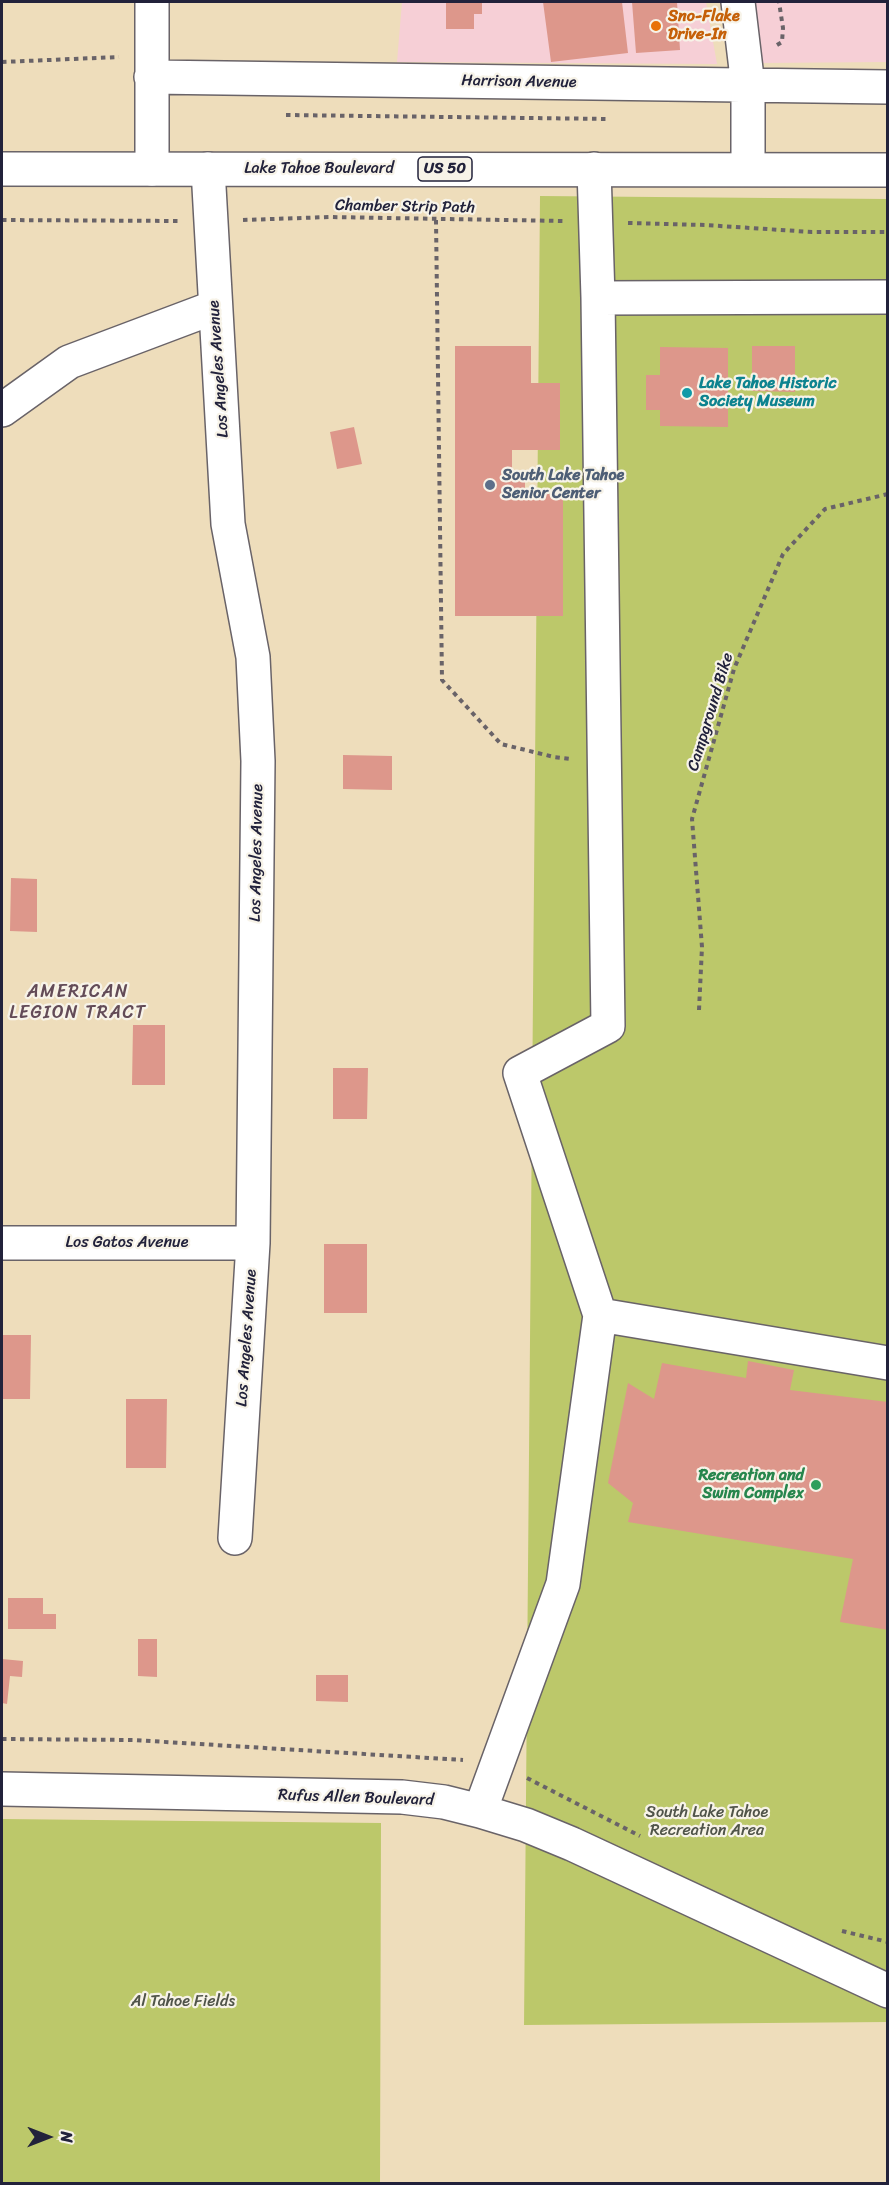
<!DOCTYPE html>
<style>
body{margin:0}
#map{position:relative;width:889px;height:2185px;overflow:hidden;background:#edb;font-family:Sriracha,sans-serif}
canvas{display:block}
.frame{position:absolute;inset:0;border:3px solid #22223b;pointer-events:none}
.north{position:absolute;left:18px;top:2107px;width:60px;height:60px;-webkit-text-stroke:4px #f7f3e8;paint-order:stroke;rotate:90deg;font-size:16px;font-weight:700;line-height:24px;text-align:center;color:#22223b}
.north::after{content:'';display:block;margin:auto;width:21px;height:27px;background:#22223b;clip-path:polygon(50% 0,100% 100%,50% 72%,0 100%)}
</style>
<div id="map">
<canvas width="889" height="2185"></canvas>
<div class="frame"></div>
<div class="north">N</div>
</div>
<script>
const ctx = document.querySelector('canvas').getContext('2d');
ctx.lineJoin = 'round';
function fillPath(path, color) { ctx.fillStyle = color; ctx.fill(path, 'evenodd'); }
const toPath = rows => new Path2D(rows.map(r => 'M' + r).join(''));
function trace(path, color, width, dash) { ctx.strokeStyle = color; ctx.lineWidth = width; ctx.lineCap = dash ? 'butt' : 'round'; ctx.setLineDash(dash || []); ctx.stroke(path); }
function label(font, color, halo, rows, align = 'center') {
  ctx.font = font + ' Sriracha,sans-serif'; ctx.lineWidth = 4.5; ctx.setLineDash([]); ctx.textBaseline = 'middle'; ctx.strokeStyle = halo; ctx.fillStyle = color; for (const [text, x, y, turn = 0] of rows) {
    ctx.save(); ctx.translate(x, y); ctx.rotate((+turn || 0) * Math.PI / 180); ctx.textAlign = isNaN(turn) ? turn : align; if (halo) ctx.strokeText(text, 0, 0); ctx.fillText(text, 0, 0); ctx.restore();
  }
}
fillPath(toPath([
 [402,2,706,2,717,64,397,62],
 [751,2,887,2,887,62,759,63]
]), '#f6cfd6');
fillPath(toPath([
 [540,196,887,199,887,2022,524,2025],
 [2,1819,381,1823,380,2183,2,2183]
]), '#bcc86a');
fillPath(toPath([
 [446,2,482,2,482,14,474,14,474,29,446,29],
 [543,2,622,2,628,53,551,62],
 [632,2,677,2,680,50,636,53],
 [455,346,531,346,531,383,560,383,560,450,512,450,512,475,525,475,525,494,563,494,563,616,455,616],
 [752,346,795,346,795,392,752,391],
 [660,347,728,348,728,427,660,426,660,410,646,410,646,375,660,375],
 [354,427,362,464,337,469,330,432],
 [343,755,392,756,392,790,343,789],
 [11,878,37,879,37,932,10,931],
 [133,1025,165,1025,165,1085,132,1085],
 [333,1068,368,1068,367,1119,333,1119],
 [324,1244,367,1244,367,1313,324,1313],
 [2,1335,31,1335,30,1399,2,1399],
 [748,1361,794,1370,790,1390,888,1402,888,1630,840,1622,853,1559,628,1522,633,1503,608,1483,628,1383,654,1399,662,1363,746,1378],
 [126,1399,167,1399,166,1468,126,1468],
 [8,1598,43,1598,43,1614,56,1614,56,1629,8,1629],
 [138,1639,157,1639,157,1677,138,1676],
 [2,1659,23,1661,22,1677,10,1676,7,1704,2,1703],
 [316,1675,348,1675,348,1702,316,1701]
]), '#dd978b');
const minor = toPath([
 [152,2,152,169],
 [738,2,748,86,748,169],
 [151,77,888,87],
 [208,169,228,524,253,657,258,761,253,1243,235,1538],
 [594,169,598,298,608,1026,520,1073,600,1315],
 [598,298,888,297],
 [2,410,69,362,215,307],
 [2,1243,253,1243],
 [2,1789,402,1797,444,1802,480,1811,526,1825,572,1844,888,1991],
 [480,1811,563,1584,600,1315,888,1363]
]);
const highway = toPath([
 [2,169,888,170]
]);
trace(minor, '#696368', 36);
trace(highway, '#696368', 36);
trace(toPath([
 [777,45,782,42,783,28,779,2],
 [2,62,119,57],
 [286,115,609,119],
 [2,220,178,221],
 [243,220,330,217,563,221],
 [436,220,442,680,501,744,554,757,571,759],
 [628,223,705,225,812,232,888,232],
 [699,1010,702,947,692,819,734,669,783,554,825,509,888,494],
 [2,1739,133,1740,463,1760],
 [527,1778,640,1836],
 [842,1931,888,1942]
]), '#696368', 4, [4.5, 4.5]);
trace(minor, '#fff', 33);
trace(highway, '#fff', 33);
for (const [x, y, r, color] of [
 [656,26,6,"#e8710a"],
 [687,393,6,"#0f9aa8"],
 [490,485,6,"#5c6f8a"],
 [816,1485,6,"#2e9e5b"]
]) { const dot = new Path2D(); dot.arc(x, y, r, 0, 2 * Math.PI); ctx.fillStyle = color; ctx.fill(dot); trace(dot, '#f7f3e8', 2); }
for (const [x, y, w] of [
 [445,169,54]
]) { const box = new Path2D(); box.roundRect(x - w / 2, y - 12, w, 24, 4.5); ctx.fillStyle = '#f7f3e8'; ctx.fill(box); trace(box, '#22223b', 1.5); }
label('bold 15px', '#22223b', null, [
 ["US 50",445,169]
]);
label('bold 16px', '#c56008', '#f7f3e8', [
 ["Sno-Flake",668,17],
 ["Drive-In",668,35]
], 'left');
label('16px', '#22223b', '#f7f3e8', [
 ["Harrison Avenue",519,82,1],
 ["Lake Tahoe Boulevard",319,169],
 ["Chamber Strip Path",405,207,1],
 ["Los Angeles Avenue",219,369,-94],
 ["Campground Bike",711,712,-73],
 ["Los Angeles Avenue",257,853,-89],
 ["Los Gatos Avenue",127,1243],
 ["Los Angeles Avenue",247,1338,-86],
 ["Rufus Allen Boulevard",356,1798,2]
]);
label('bold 16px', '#0d838f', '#f7f3e8', [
 ["Lake Tahoe Historic",699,384],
 ["Society Museum",699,402]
], 'left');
label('bold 16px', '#4e5e75', '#f7f3e8', [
 ["South Lake Tahoe",502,476],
 ["Senior Center",502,494]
], 'left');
label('bold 16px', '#27864d', '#f7f3e8', [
 ["Recreation and",804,1476],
 ["Swim Complex",804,1494]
], 'right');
label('16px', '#505449', '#f7f3e8', [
 ["South Lake Tahoe",707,1813],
 ["Recreation Area",707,1831],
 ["Al Tahoe Fields",183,2002]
]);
ctx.letterSpacing = '1.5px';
label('18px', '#634b57', '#f7f3e8', [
 ["AMERICAN",78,992],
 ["LEGION TRACT",78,1013]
]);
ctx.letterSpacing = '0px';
</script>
